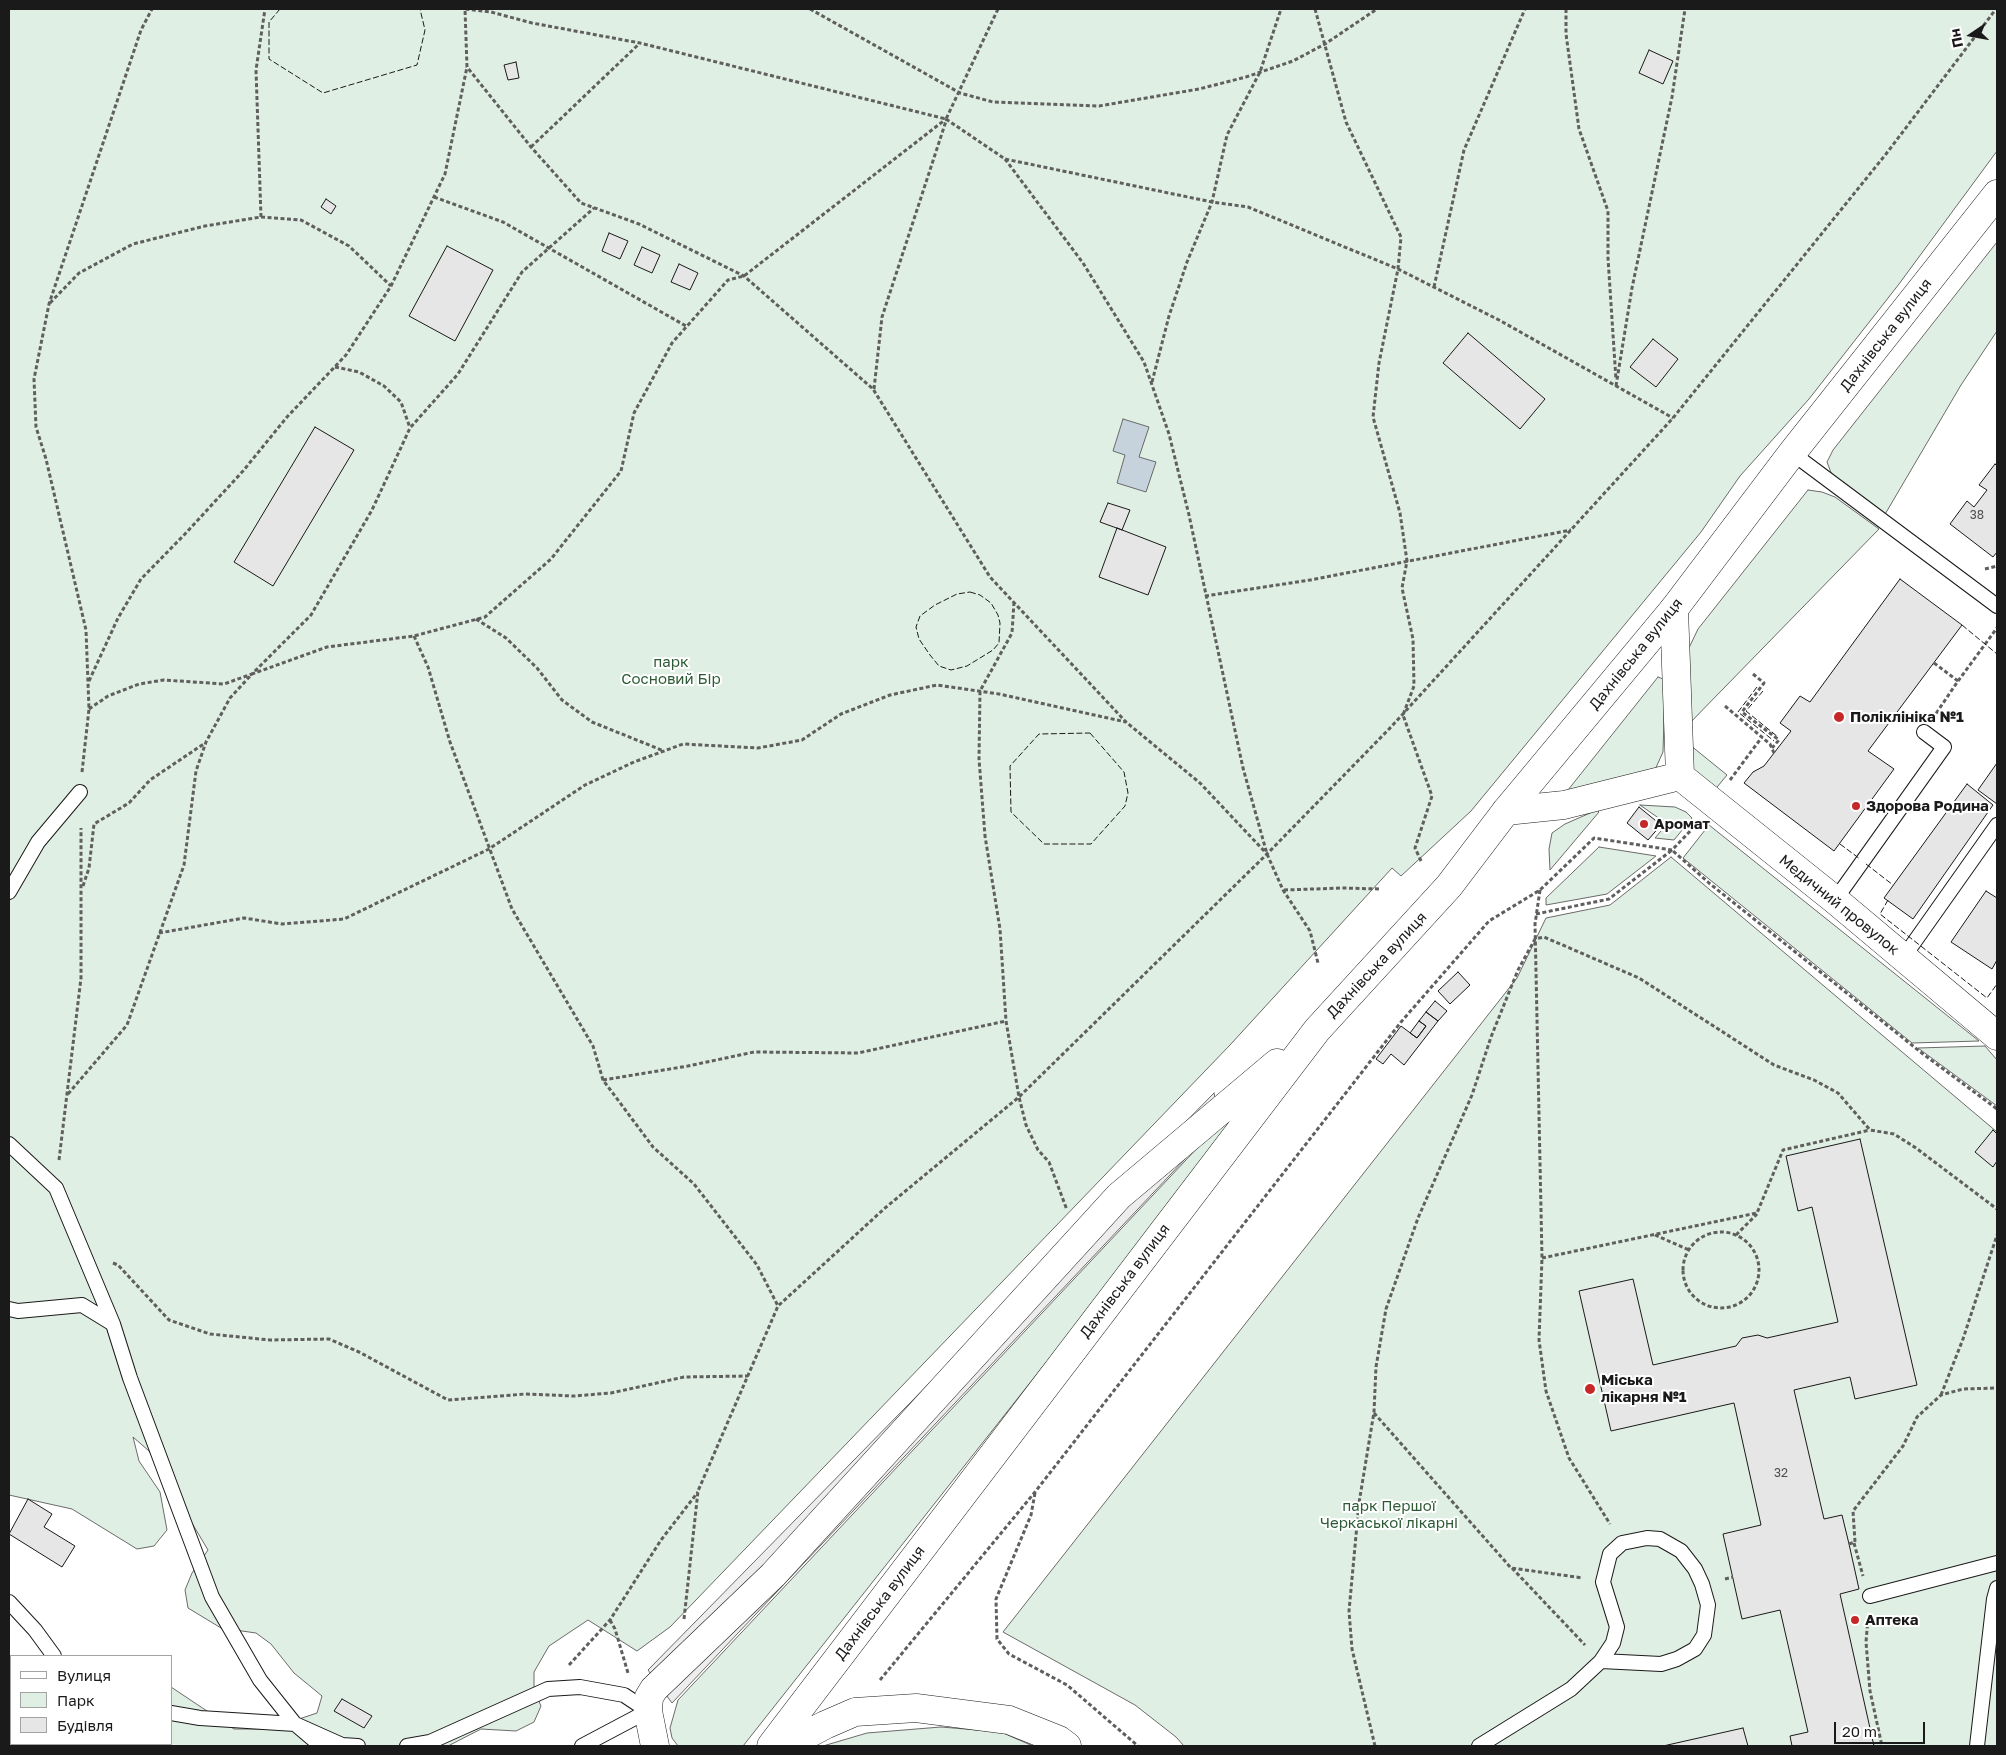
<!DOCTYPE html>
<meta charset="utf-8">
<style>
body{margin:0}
#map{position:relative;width:2006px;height:1755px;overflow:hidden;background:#fff;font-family:"Golos Text",sans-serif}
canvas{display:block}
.frame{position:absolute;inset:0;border:10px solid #1a1a1a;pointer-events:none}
.legend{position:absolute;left:10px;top:1655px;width:162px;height:90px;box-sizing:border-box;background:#fff;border:1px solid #a3a3a3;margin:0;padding:6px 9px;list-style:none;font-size:15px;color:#1a1a1a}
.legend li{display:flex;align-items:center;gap:10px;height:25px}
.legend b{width:25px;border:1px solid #a3a3a3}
.north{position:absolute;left:1946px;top:10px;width:50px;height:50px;-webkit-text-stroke:4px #fff;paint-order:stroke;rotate:258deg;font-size:14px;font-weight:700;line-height:20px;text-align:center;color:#1a1a1a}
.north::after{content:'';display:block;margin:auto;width:18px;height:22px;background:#1a1a1a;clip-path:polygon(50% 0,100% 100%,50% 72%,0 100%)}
.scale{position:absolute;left:1834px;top:1722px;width:91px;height:22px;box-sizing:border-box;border:2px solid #1a1a1a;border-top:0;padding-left:6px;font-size:15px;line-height:18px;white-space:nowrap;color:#1a1a1a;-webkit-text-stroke:4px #fff;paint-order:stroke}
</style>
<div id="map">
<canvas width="2006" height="1755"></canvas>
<div class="frame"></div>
<ul class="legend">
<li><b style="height:6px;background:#fff"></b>Вулиця</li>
<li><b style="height:14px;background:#e0efe3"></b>Парк</li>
<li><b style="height:14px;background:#e6e6e6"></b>Будівля</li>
</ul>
<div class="north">Пн</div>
<div class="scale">20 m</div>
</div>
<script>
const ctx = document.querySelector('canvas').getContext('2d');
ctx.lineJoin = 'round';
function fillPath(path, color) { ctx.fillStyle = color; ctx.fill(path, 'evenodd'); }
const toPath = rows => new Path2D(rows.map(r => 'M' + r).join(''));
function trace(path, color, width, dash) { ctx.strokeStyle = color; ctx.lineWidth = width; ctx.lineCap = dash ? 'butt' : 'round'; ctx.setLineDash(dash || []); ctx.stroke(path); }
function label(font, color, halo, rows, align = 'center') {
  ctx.font = font + ' "Golos Text",sans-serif'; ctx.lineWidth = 4; ctx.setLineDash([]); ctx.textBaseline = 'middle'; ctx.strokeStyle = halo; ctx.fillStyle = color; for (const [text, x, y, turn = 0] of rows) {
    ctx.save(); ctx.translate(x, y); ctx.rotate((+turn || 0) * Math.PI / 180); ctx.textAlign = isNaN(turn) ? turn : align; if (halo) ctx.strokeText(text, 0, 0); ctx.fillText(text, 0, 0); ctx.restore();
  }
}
const green = toPath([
 [9,9,1997,9,1997,151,1899,284,1809,399,1740,476,1701,532,1471,811,1401,876,1392,868,1230,1045,670,1627,637,1651,588,1620,549,1646,534,1672,534,1690,541,1706,534,1722,516,1731,481,1729,448,1746,9,1746,9,1713,11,1714,11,1744,171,1744,171,1687,234,1729,269,1729,317,1713,322,1696,294,1673,271,1644,256,1633,221,1628,188,1608,185,1590,192,1573,208,1550,149,1451,133,1437,139,1461,160,1492,167,1530,154,1546,137,1549,72,1509,9,1495,9,9],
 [1997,242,1997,331,1961,385,1884,516,1833,478,1827,462,1833,450,1997,242],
 [1808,490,1822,492,1835,497,1879,529,1684,729,1687,652,1698,629,1808,490],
 [1658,677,1663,679,1665,687,1663,752,1654,772,1564,795,1658,677],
 [1690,745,1727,775,1713,792,1695,776,1689,762,1690,745],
 [1640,805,1675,807,1686,812,1692,818,1674,840,1655,838,1667,824,1640,805],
 [1597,810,1599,812,1550,870,1549,849,1552,833,1565,824,1597,810],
 [1709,825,1979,1041,1912,1043,1683,858,1709,825],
 [1599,847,1656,856,1607,894,1546,905,1546,898,1599,847],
 [1671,857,1997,1132,1997,1746,1184,1746,1176,1737,1135,1705,1003,1632,1517,978,1546,918,1610,905,1671,857],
 [1985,1046,1997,1060,1997,1106,1918,1048,1985,1046],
 [1249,1093,1255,1098,743,1746,678,1746,672,1738,670,1728,678,1700,1249,1093],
 [941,1727,1001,1732,1033,1746,823,1746,867,1733,941,1727]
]);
fillPath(green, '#e0efe3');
trace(green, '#6a6a6a', 1);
const parking = toPath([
 [1214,1093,1220,1122,672,1703,648,1670,1214,1093]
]);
fillPath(parking, '#ededed');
trace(parking, '#6a6a6a', 1);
const water = toPath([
 [1123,419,1149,427,1139,457,1156,462,1146,492,1117,483,1125,455,1113,451,1123,419]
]);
fillPath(water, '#c6d2dc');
trace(water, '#6a6a6a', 1);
const building = toPath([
 [1649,50,1673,61,1663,84,1639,73,1649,50],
 [516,62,519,78,508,80,504,65,516,62],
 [326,199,336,206,331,214,321,207,326,199],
 [609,233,628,241,620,259,602,251,609,233],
 [447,246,493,270,455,341,409,316,447,246],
 [642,247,660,255,652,273,634,265,642,247],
 [679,264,698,273,690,290,671,282,679,264],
 [1468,333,1545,399,1520,429,1443,363,1468,333],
 [1653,339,1678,359,1656,387,1630,367,1653,339],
 [315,427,354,450,273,586,234,562,315,427],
 [1995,464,1997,466,1997,552,1993,557,1950,524,1967,501,1974,507,1987,490,1979,485,1995,464],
 [1108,503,1130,510,1122,530,1100,522,1108,503],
 [1117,528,1166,547,1148,595,1099,577,1117,528],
 [1900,579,1962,625,1868,751,1894,769,1834,851,1744,783,1753,772,1764,766,1791,731,1780,723,1800,696,1810,702,1900,579],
 [1997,763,1997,804,1978,790,1997,763],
 [1967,784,1993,805,1913,919,1884,898,1967,784],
 [1639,807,1661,825,1648,840,1627,823,1639,807],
 [1986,891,1997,898,1997,960,1992,969,1951,942,1986,891],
 [1458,972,1470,985,1450,1004,1438,991,1458,972],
 [1435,1001,1447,1011,1438,1021,1426,1012,1435,1001],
 [1426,1012,1438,1021,1404,1065,1391,1054,1383,1064,1376,1059,1401,1026,1417,1038,1426,1026,1419,1021,1426,1012],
 [1419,1021,1426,1026,1417,1038,1410,1033,1419,1021],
 [1993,1130,1997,1134,1997,1161,1993,1167,1975,1152,1993,1130],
 [1860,1139,1917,1385,1855,1399,1850,1377,1794,1390,1824,1519,1842,1515,1849,1544,1859,1589,1840,1594,1874,1746,1792,1746,1790,1736,1808,1732,1780,1610,1742,1619,1723,1534,1761,1525,1734,1403,1611,1431,1579,1291,1633,1279,1653,1365,1736,1346,1742,1338,1758,1335,1767,1338,1838,1322,1812,1207,1798,1211,1786,1156,1860,1139],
 [28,1499,52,1514,44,1527,75,1546,62,1567,9,1534,28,1499],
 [342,1699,372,1716,364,1728,334,1711,342,1699],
 [1743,1728,1748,1746,1663,1746,1743,1728]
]);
fillPath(building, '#e6e6e6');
trace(building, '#1a1a1a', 1);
const lane = toPath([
 [1792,453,1997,606],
 [9,892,38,842,80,792],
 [1835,900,1944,747,1924,732],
 [1903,958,1997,825],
 [9,1144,56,1188,113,1324,130,1378,212,1597,260,1680,295,1724,321,1746],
 [9,1309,18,1311,82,1305,113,1324],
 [1870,1596,1997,1563],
 [9,1602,35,1630,54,1656],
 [171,1713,200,1718,295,1724,342,1745,358,1746],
 [407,1746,430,1742,548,1689,580,1687,624,1695,648,1711,582,1746],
 [1479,1746,1571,1689,1601,1661,1613,1643,1617,1627,1603,1582,1610,1554,1622,1543,1647,1538,1660,1539,1681,1551,1695,1569,1702,1584,1708,1605,1704,1635,1695,1649,1677,1659,1661,1664,1601,1661],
 [1977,1746,1994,1599,1997,1588]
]);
const street = toPath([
 [1680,776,1835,900,1997,1036],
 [1506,811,1564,805,1680,776,1674,609]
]);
const primary = toPath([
 [655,1746,648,1711,649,1697,654,1689,773,1575,1119,1196,1277,1063],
 [771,1746,1317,1030,1449,886,1506,811,1674,609,1792,453,1997,194],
 [785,1746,825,1725,855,1712,916,1708,1009,1720,1059,1740,1067,1746]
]);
trace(lane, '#1a1a1a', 16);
trace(street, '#1a1a1a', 29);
trace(primary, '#1a1a1a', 29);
trace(toPath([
 [810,9,960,93,993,102,1099,106,1199,89,1246,77,1293,61,1325,44,1377,9],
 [998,9,946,119,640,43,532,23,491,12,465,9,467,67,531,147,581,203,639,224,744,276,873,389,990,577,1126,722,1200,783,1267,854],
 [1315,9,1346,122,1401,237,1398,269,1379,363,1373,417,1400,513,1407,561,1402,588,1413,639,1414,686,1403,715,1432,796,1415,848,1422,863],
 [1566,9,1566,34,1579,129,1608,211,1608,258,1616,380],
 [946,119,1005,159,1212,202,1248,207,1398,269,1499,320,1673,418],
 [531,147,640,43],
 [1005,159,1083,263,1144,362,1169,434,1189,515,1243,768,1267,854,1283,890,1310,931,1318,963],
 [434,197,503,222,686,326],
 [261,217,256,70,265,9],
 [1434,287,1464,150,1525,9],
 [50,303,79,273,133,244,205,226,261,217,301,220,349,246,391,286],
 [335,367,359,372,384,386,401,402,410,428],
 [1152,382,1169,316,1187,262,1212,202,1227,135,1260,72,1281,9],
 [1616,386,1632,288,1672,97,1685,9],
 [874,389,882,317,946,121],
 [1985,569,1997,566],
 [1205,596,1310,580,1571,530],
 [1014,602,1012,633,980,691,979,759,985,836,1000,929,1006,1021,1019,1097,1026,1125,1038,1150,1049,1162,1067,1210],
 [476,619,506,638,537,668,562,700,592,722,664,751],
 [414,636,428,667,450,742,512,909,593,1046,603,1080,653,1147,694,1184,757,1265,778,1306],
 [1934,663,1958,681,1935,715],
 [1753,674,1764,683,1742,712,1779,740,1772,748],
 [89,681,118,618,141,579,185,534,243,471,287,417,346,355,391,286,445,174,467,67],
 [1958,681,1997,628],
 [1725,706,1770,744,1774,753],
 [89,709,108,696,139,684,164,680,224,684,252,674,311,615,372,510,410,428,458,374,522,272,594,208],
 [82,772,89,709,86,630,46,459,36,427,34,379,49,304,141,30,152,9],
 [1730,780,1762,737],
 [83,886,89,868,94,824,129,803,150,780,205,743],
 [1284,890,1342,888,1380,889],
 [1540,890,1535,924,1542,1258,1539,1340,1546,1391,1569,1458,1610,1524],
 [1536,914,1609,899,1672,850,1709,883,1923,1054,1997,1109],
 [159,933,244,918,282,924,344,919,489,849,585,785,634,762,683,744,758,748,802,740,841,714,890,695,937,685,999,694,1126,722],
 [603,1080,688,1066,754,1052,858,1053,1006,1021],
 [68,1094,127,1025,184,865,196,771,206,742,230,698,252,674,327,647,414,636,485,617,551,559,621,471,634,413,672,343,728,280,744,276,946,119],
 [59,1160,81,978,81,828],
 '1683 1270a38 38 0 1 1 76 0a38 38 0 1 1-76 0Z',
 [1655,1235,1689,1250],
 [1736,1235,1757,1214],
 [1542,1258,1757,1213,1783,1150,1870,1130],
 [113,1263,118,1265,169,1320,210,1334,270,1340,329,1339,359,1352,448,1400,525,1394,574,1396,611,1393,684,1377,748,1376],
 [1941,1395,1963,1339,1997,1235],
 [1374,1413,1511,1568,1583,1578],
 [1035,1493,1031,1515,996,1599,997,1639,1009,1654,1067,1685,1138,1746],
 [1854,1543,1863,1576],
 [1849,1544,1855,1542,1853,1511,1903,1446,1917,1417,1941,1395,1963,1389,1997,1388],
 [1512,1568,1585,1645],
 [1725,1579,1733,1577],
 [1868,1618,1866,1642,1870,1691,1882,1746],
 [684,1619,698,1491,778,1306,885,1208,1019,1097,1267,854,1391,727,1673,418,1886,154,1996,9],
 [610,1620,615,1629,628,1673],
 [569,1665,610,1620,661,1540,698,1492],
 [880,1680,1035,1492,1401,1022,1489,921,1540,890,1594,838,1672,850,1696,825],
 [1375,1746,1352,1649,1349,1611,1359,1503,1374,1412,1376,1367,1386,1309,1418,1218,1472,1095,1491,1037,1518,970,1535,939,1544,937,1639,978,1774,1065,1814,1080,1838,1093,1870,1130,1894,1134,1916,1148,1997,1209]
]), '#5f5f5f', 3, [4, 2.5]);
trace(lane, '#fff', 14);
trace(street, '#fff', 28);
trace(primary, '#fff', 28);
trace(toPath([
 [280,9,269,22,269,59,323,93,417,65,425,30,420,9],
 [970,592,980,595,991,603,998,615,1000,623,999,643,993,650,967,666,951,670,939,666,930,655,919,639,916,627,920,616,935,605,957,594,970,592],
 [1962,625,1997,654],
 [1757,687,1738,712,1774,741],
 [1763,691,1746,711,1778,737],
 [1090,733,1124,772,1128,793,1125,806,1091,844,1044,844,1011,812,1010,766,1039,734,1090,733],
 [1840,844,1860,859],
 [1866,864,1893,885],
 [1888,900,1880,914,1987,998,1997,984]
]), '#1a1a1a', 1, [6, 2.5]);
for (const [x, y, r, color] of [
 [1839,717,6,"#c62828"],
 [1856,806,5,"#c62828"],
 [1644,824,5,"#c62828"],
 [1590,1389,6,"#c62828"],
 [1855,1620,5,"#c62828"]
]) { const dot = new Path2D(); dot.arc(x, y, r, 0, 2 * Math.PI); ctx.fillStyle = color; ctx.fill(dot); trace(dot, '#fff', 2); }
label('12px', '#4d4d4d', null, [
 ["38",1977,515],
 ["32",1781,1473]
]);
label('15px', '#1a1a1a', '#fff', [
 ["Дахнівська вулиця",1886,335,-52],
 ["Дахнівська вулиця",1636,654,-51],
 ["Медичний провулок",1839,905,39],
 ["Дахнівська вулиця",1377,965,-47],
 ["Дахнівська вулиця",1125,1281,-53],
 ["Дахнівська вулиця",880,1603,-53]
]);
label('15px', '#2b5a34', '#fff', [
 ["парк",671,662],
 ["Сосновий Бір",671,679],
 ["парк Першої",1389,1506],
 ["Черкаської лікарні",1389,1523]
]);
label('bold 15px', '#1a1a1a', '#fff', [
 ["Поліклініка №1",1850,717],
 ["Здорова Родина",1866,806],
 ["Аромат",1654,824],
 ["Міська",1601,1380],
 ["лікарня №1",1601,1397],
 ["Аптека",1865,1620]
], 'left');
</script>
